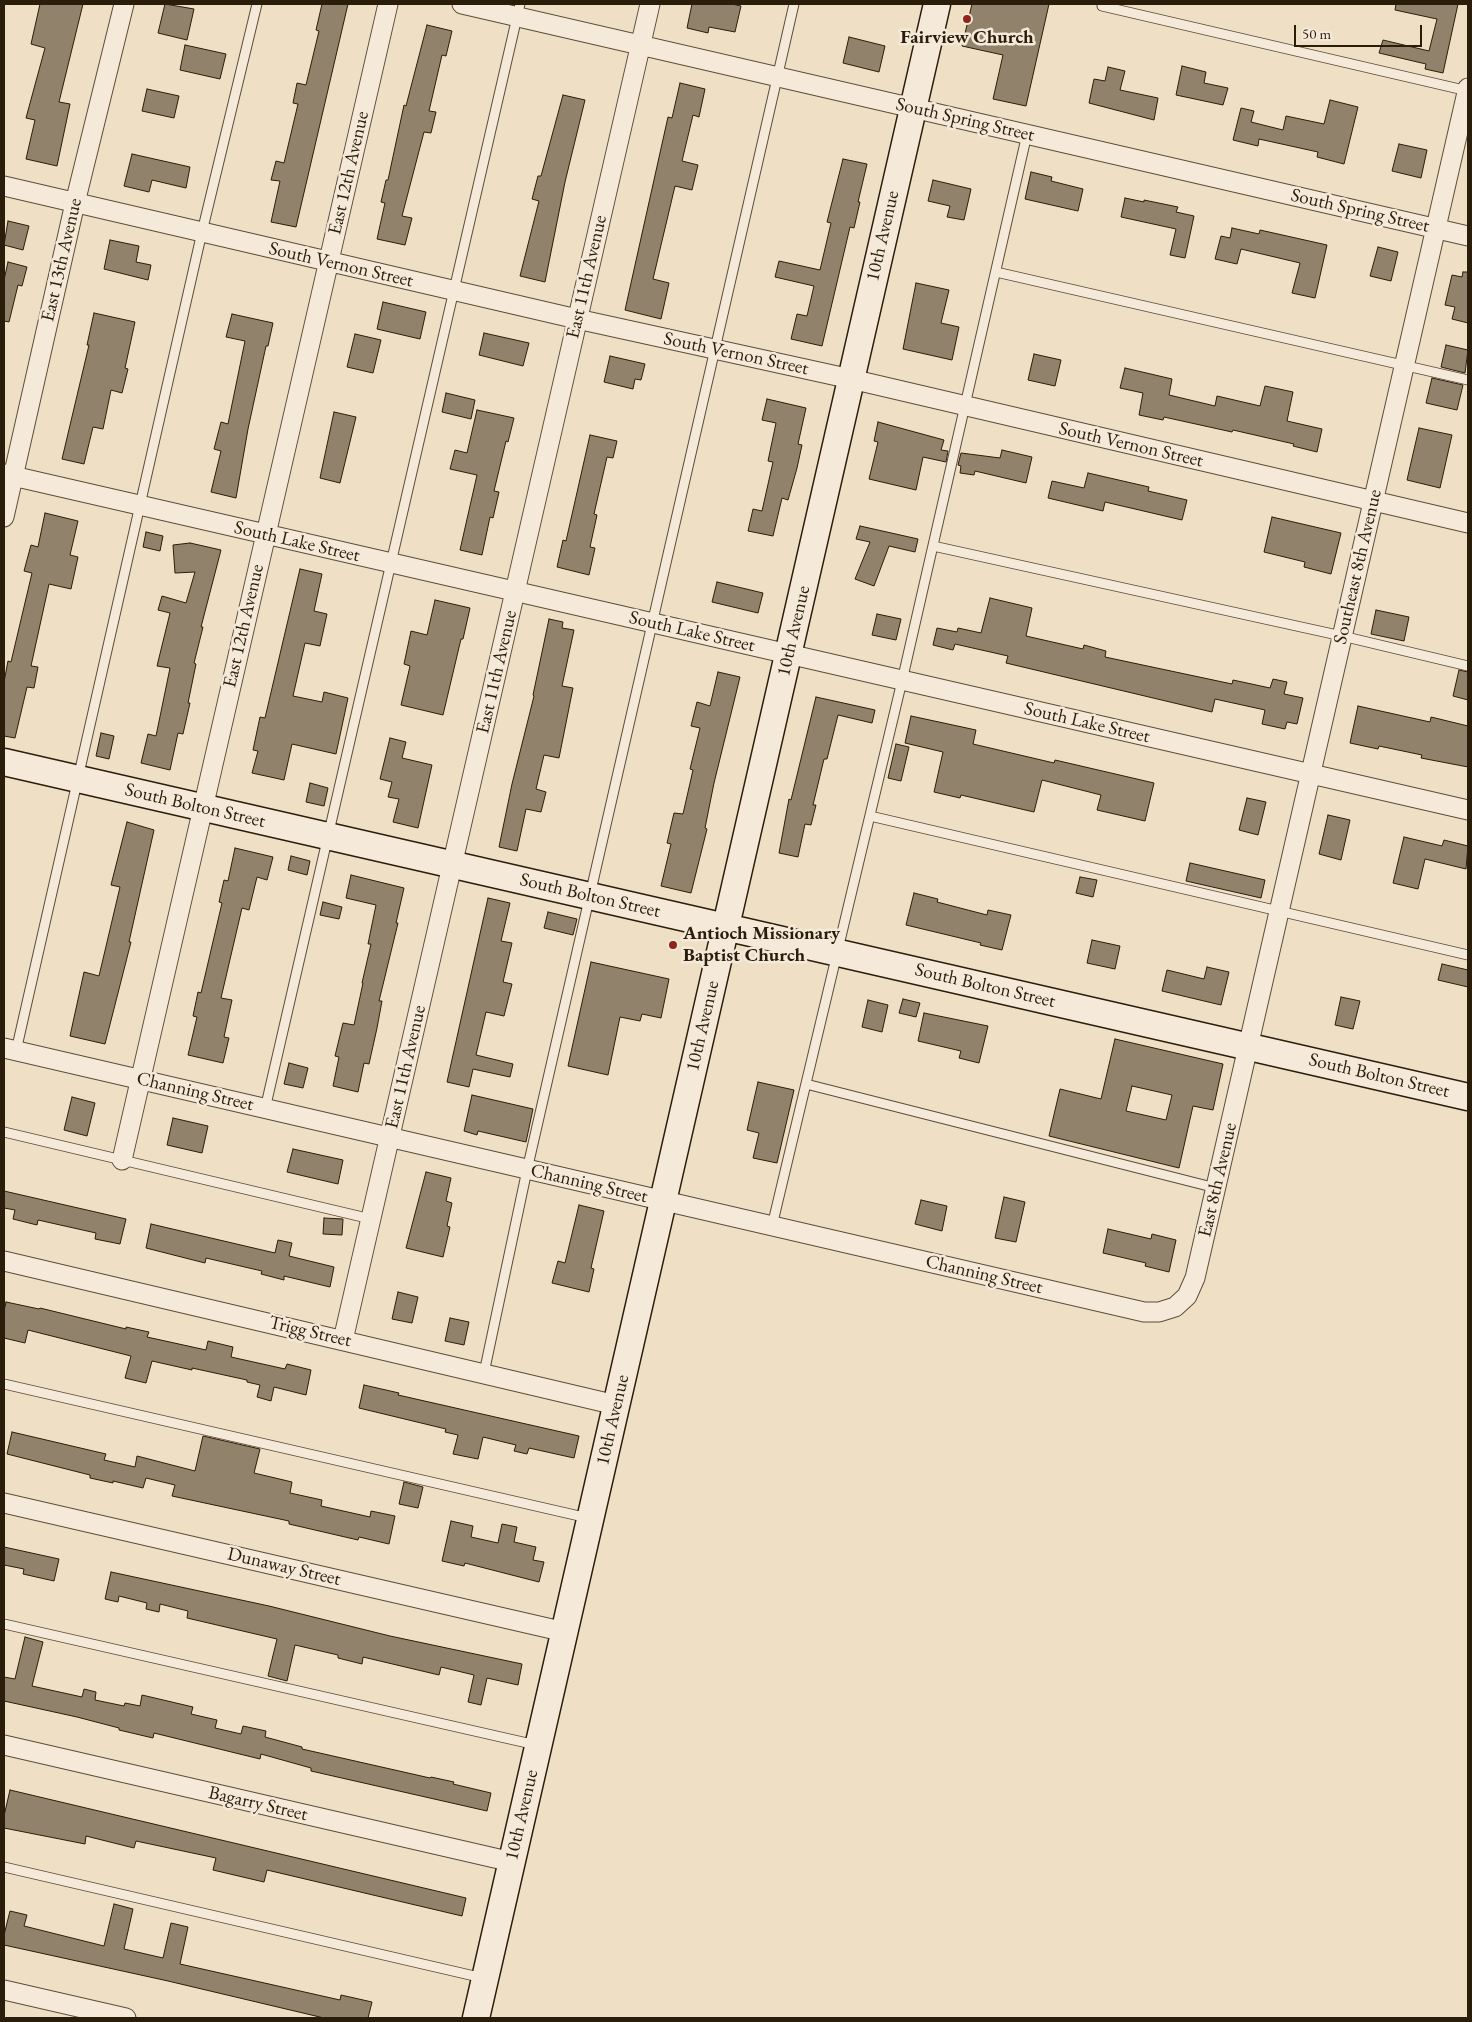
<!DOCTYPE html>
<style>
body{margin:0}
#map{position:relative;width:1472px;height:2022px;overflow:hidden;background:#efdfc4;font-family:"EB Garamond",serif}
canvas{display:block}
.frame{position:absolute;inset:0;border:5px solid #2a1d0a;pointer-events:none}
.scale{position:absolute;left:1294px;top:25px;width:128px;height:22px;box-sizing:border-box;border:2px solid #2a1d0a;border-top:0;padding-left:6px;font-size:15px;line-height:18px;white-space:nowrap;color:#2a1d0a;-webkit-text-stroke:4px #f5ead9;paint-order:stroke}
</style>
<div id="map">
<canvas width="1472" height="2022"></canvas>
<div class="frame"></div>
<div class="scale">50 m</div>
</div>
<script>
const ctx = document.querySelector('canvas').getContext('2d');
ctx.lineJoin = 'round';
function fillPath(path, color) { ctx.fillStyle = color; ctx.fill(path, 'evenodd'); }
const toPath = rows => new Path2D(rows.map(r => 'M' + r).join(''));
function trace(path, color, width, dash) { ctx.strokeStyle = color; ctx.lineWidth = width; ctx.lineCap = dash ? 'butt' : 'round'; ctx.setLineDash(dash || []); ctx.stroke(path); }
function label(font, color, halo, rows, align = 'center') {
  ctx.font = font + ' "EB Garamond",serif'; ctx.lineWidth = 5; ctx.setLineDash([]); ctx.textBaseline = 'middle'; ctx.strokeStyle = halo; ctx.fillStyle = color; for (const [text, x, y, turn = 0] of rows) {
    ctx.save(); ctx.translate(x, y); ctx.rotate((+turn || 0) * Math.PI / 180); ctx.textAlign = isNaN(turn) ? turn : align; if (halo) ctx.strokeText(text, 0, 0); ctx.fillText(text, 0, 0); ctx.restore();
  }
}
const building = toPath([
 [40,4,83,4,59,102,70,104,57,166,26,159,35,120,26,118,45,48,31,44,40,4],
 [165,4,194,9,187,40,158,33,165,4],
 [322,4,348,4,296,227,271,222,280,181,271,180,276,161,284,163,298,104,293,103,297,83,306,85,319,31,316,30,322,4],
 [692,4,732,4,741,6,735,32,709,27,708,33,687,28,692,4],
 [972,4,1049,4,1026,106,993,99,1003,55,962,46,972,4],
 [1396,4,1458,4,1443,73,1425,69,1426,64,1379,53,1383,40,1429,51,1437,19,1395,10,1396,4],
 [427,25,452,31,446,56,442,55,429,111,436,112,431,133,424,132,402,216,412,218,405,245,377,239,385,203,381,202,386,180,388,180,404,105,406,106,427,25],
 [849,37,885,46,879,72,843,63,849,37],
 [185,45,226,54,220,79,180,70,185,45],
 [1182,66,1206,72,1204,83,1228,88,1223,105,1176,95,1182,66],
 [1108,67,1125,71,1120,90,1158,98,1154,120,1089,103,1094,79,1105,81,1108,67],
 [680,83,705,89,699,117,693,115,682,161,698,165,692,190,675,186,653,279,669,283,661,319,625,310,668,117,672,118,680,83],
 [147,89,179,96,174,118,142,111,147,89],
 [563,95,585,100,565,182,545,282,520,276,539,201,532,199,538,176,541,176,563,95],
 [1330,100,1358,107,1344,164,1317,157,1318,152,1259,139,1258,146,1233,140,1241,108,1254,111,1251,122,1283,130,1286,116,1324,124,1330,100],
 [1399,144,1427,150,1421,178,1392,171,1399,144],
 [132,154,190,167,186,188,152,180,149,192,124,186,132,154],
 [843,159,867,164,858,202,860,202,854,228,850,227,822,346,791,339,797,314,807,316,814,286,775,277,779,261,820,270,831,223,827,222,843,159],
 [1031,172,1052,177,1051,181,1083,189,1078,211,1025,199,1031,172],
 [933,180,971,189,964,220,947,217,950,206,928,201,933,180],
 [1125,198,1144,202,1144,200,1178,207,1176,212,1194,216,1185,258,1170,255,1176,229,1121,217,1125,198],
 [8,221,29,226,23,250,4,245,8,221],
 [1232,228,1259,234,1260,230,1327,245,1315,298,1292,293,1300,263,1241,249,1237,264,1215,259,1221,236,1230,238,1232,228],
 [110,240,139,246,136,262,151,265,148,280,104,269,110,240],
 [1378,247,1398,252,1391,281,1370,276,1378,247],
 [8,262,27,267,22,286,18,285,9,322,4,321,4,280,8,262],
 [1463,272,1468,272,1468,323,1452,319,1455,307,1445,305,1452,275,1462,277,1463,272],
 [916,283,949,290,941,323,959,327,952,360,903,349,916,283],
 [383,302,426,312,420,339,377,329,383,302],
 [94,313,135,322,125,368,128,369,122,393,111,390,103,429,93,427,84,464,62,459,89,345,87,345,94,313],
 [232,314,273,323,268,346,266,346,248,429,236,498,211,492,221,451,214,449,221,422,228,424,245,341,226,337,232,314],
 [484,333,529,343,523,366,479,355,484,333],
 [355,334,381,340,373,373,347,367,355,334],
 [1446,345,1468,350,1465,373,1441,367,1446,345],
 [1034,354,1061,360,1055,386,1028,380,1034,354],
 [610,356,645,364,641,380,635,379,633,389,604,382,610,356],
 [1125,368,1172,379,1169,395,1215,406,1217,396,1260,406,1265,386,1293,392,1287,421,1322,429,1317,452,1293,446,1294,444,1233,430,1232,432,1164,417,1163,420,1139,415,1143,393,1120,388,1125,368],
 [1432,378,1463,385,1457,410,1426,403,1432,378],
 [446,393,475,400,471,419,442,412,446,393],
 [767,399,806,408,798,444,802,445,797,468,788,500,782,498,773,536,748,531,753,509,762,511,773,462,768,461,776,423,762,420,767,399],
 [477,410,514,418,508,442,506,441,494,491,499,492,493,518,490,517,482,555,460,550,477,475,450,469,455,450,467,453,477,410],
 [334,412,356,417,340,483,320,478,334,412],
 [878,422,944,440,941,450,948,451,946,462,923,457,916,490,869,479,878,442,874,441,878,422],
 [1419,428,1452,435,1440,488,1407,480,1419,428],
 [590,435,617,441,613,458,607,457,594,514,597,515,590,547,595,548,589,575,557,567,563,540,566,541,590,435],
 [1002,450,1032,457,1026,483,975,471,974,475,960,473,961,466,958,465,961,453,1000,458,1002,450],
 [1088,473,1149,487,1148,491,1187,500,1182,520,1105,502,1103,511,1048,498,1052,481,1084,488,1088,473],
 [45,513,78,521,70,555,78,557,71,589,49,584,31,666,38,667,34,688,27,687,15,738,4,736,4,682,8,661,11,662,32,573,24,571,31,545,38,547,45,513],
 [1272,517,1341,533,1331,574,1304,567,1305,562,1264,552,1272,517],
 [860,526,918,539,915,552,889,546,874,586,855,579,870,542,856,539,860,526],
 [146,532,163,536,160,551,143,547,146,532],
 [190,543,221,550,201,627,203,627,194,663,196,664,188,703,190,703,183,734,178,733,170,770,141,763,148,734,156,736,170,668,157,666,170,613,158,610,162,596,186,603,195,572,175,573,173,545,190,543],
 [300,569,322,574,314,611,327,614,320,646,305,643,293,696,322,702,324,692,348,698,336,754,292,744,284,780,252,773,258,751,253,750,260,717,265,718,300,569],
 [717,582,763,593,758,613,712,602,717,582],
 [990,598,1032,608,1026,636,1083,649,1084,645,1106,651,1105,657,1232,684,1233,680,1270,688,1273,679,1287,682,1284,694,1303,698,1297,724,1287,722,1285,729,1262,724,1265,710,1215,699,1212,712,1006,663,1008,656,955,644,953,650,933,645,937,628,957,632,958,628,981,633,990,598],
 [435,600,470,608,463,639,461,639,443,715,401,705,410,666,404,664,411,631,427,635,435,600],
 [1376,610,1409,617,1404,641,1371,634,1376,610],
 [877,614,901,619,896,640,872,635,877,614],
 [549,619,563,622,562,628,574,630,562,686,573,688,559,758,544,755,536,789,546,792,541,812,526,809,517,851,499,847,512,784,534,696,533,695,549,619],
 [1459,670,1468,672,1468,700,1453,696,1459,670],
 [718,672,740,677,714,783,705,828,707,829,691,893,661,886,671,844,667,843,674,813,683,814,693,770,690,769,700,728,691,726,697,702,710,706,718,672],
 [816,697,875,710,872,723,838,715,827,759,824,759,813,805,816,805,811,825,805,824,798,857,779,853,789,799,791,800,816,697],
 [1358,706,1430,722,1431,717,1468,726,1468,767,1421,758,1422,755,1379,746,1378,749,1350,743,1358,706],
 [911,716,976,730,973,744,1054,763,1055,760,1154,783,1145,821,1097,810,1101,795,1042,780,1034,812,961,795,960,798,934,792,943,752,905,743,911,716],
 [101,733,114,736,109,759,96,756,101,733],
 [390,738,406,742,402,758,432,765,418,828,393,822,399,799,388,797,392,782,380,779,390,738],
 [896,744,909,747,901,781,888,778,896,744],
 [310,783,328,788,324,806,306,802,310,783],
 [1247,798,1266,802,1258,835,1239,830,1247,798],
 [1328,815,1350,820,1341,860,1319,854,1328,815],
 [127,822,154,830,129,942,131,942,105,1044,70,1036,84,972,99,976,120,887,111,885,127,822],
 [1404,837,1442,846,1444,840,1468,846,1466,869,1425,859,1418,889,1393,883,1404,837],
 [235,848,273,857,267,880,257,877,249,910,242,908,221,998,232,1000,224,1037,229,1038,223,1063,188,1055,197,1017,193,1016,198,992,201,993,222,903,219,902,224,880,228,881,235,848],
 [291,856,310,861,307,875,288,870,291,856],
 [1190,863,1265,880,1261,898,1186,881,1190,863],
 [351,875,404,888,396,923,398,923,379,1001,382,1001,377,1028,369,1064,364,1063,358,1092,333,1086,339,1057,335,1056,343,1023,354,1025,363,983,362,983,371,944,368,944,376,905,346,898,351,875],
 [1080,877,1097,880,1093,897,1076,893,1080,877],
 [914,893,938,899,937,902,987,915,988,910,1011,915,1002,950,980,945,981,943,906,925,914,893],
 [488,898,510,903,501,941,512,943,503,982,512,984,504,1016,486,1012,476,1055,513,1064,510,1077,473,1069,469,1087,447,1082,488,898],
 [323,902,342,907,339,919,320,915,323,902],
 [548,912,577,919,573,935,544,928,548,912],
 [1092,940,1120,946,1115,969,1087,963,1092,940],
 [591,962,669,979,661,1018,642,1014,640,1021,620,1017,608,1075,568,1066,591,962],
 [1442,964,1468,970,1468,987,1438,980,1442,964],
 [1207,967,1229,972,1221,1005,1162,991,1167,970,1204,979,1207,967],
 [1341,997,1360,1001,1353,1029,1335,1025,1341,997],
 [903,999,920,1003,916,1017,899,1013,903,999],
 [868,1000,888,1005,882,1032,862,1027,868,1000],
 [924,1013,988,1026,979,1063,959,1058,961,1051,918,1041,924,1013],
 [1115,1039,1223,1064,1213,1110,1193,1106,1179,1168,1049,1136,1060,1089,1101,1099,1115,1039],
 [1132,1086,1172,1095,1166,1120,1126,1111,1132,1086],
 [289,1063,308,1068,303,1088,284,1084,289,1063],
 [758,1082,794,1090,777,1163,753,1158,759,1133,747,1130,758,1082],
 [472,1095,533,1109,526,1142,478,1131,477,1135,464,1131,472,1095],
 [72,1097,95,1103,87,1136,64,1130,72,1097],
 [173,1118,208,1126,202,1153,167,1145,173,1118],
 [293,1149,343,1160,338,1184,287,1172,293,1149],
 [426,1172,451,1178,446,1201,452,1203,447,1226,450,1227,443,1257,406,1248,426,1172],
 [4,1191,126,1219,120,1244,95,1239,96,1233,38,1220,37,1225,13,1219,15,1210,4,1208,4,1191],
 [1004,1197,1025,1202,1016,1242,995,1238,1004,1197],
 [921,1200,947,1206,942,1231,915,1224,921,1200],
 [579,1205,604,1211,591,1268,594,1269,589,1292,552,1283,558,1261,565,1263,579,1205],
 [324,1218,343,1219,342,1235,323,1234,324,1218],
 [151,1224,275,1253,278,1240,292,1243,289,1256,334,1267,330,1287,284,1276,284,1280,261,1274,262,1271,206,1258,205,1263,146,1248,151,1224],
 [1108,1229,1151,1239,1152,1234,1176,1240,1169,1272,1145,1266,1146,1263,1103,1253,1108,1229],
 [398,1292,418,1297,412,1323,392,1319,398,1292],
 [6,1302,39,1309,40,1308,126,1329,126,1327,149,1332,147,1337,206,1350,208,1341,233,1347,231,1357,285,1369,287,1364,311,1370,306,1395,274,1387,271,1401,257,1397,260,1385,247,1382,247,1380,192,1368,192,1370,152,1361,146,1383,125,1378,131,1356,28,1330,25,1343,4,1338,4,1311,6,1302],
 [450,1318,469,1322,464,1345,445,1341,450,1318],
 [364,1385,399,1393,398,1395,579,1436,574,1458,529,1448,527,1454,514,1451,516,1445,483,1437,478,1459,453,1454,458,1435,445,1432,446,1429,359,1408,364,1385],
 [12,1432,106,1454,104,1460,135,1467,137,1456,195,1471,203,1436,260,1449,254,1473,292,1482,290,1493,322,1500,321,1506,370,1517,371,1511,395,1516,389,1544,359,1537,358,1540,289,1524,289,1521,172,1496,175,1485,146,1478,143,1488,113,1481,113,1483,90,1478,90,1475,7,1454,12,1432],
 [404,1482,423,1487,418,1508,399,1504,404,1482],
 [451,1521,473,1526,471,1537,498,1543,502,1524,517,1527,514,1542,536,1547,533,1560,544,1562,539,1582,465,1563,464,1566,442,1561,451,1521],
 [4,1547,59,1559,54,1581,23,1574,24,1569,4,1565,4,1547],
 [111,1572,269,1606,390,1636,522,1664,518,1685,487,1678,481,1705,468,1702,474,1675,441,1667,439,1675,363,1657,362,1664,338,1658,338,1655,295,1645,287,1681,268,1676,277,1639,187,1618,188,1611,160,1604,159,1612,146,1609,147,1603,119,1596,118,1602,105,1599,111,1572],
 [25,1637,43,1642,32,1686,82,1697,84,1689,96,1692,95,1700,124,1706,125,1703,140,1706,142,1695,193,1707,191,1714,217,1720,215,1728,241,1734,243,1726,266,1731,265,1737,302,1747,302,1749,430,1778,431,1777,454,1782,453,1784,491,1793,487,1811,311,1771,311,1768,261,1754,260,1759,154,1733,153,1738,119,1730,119,1728,77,1717,4,1701,4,1677,15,1679,25,1637],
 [10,1790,466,1898,462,1916,267,1870,264,1882,213,1870,216,1858,136,1841,134,1848,86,1836,85,1844,4,1828,4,1816,10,1790],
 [114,1904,133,1909,124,1949,163,1958,171,1923,188,1927,180,1964,340,2000,341,1995,372,2002,368,2018,324,2018,168,1981,4,1945,4,1935,10,1911,27,1915,24,1926,104,1946,114,1904]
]);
fillPath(building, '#90826b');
trace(building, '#2a1d0a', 1);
const lane = toPath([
 [1102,6,1468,91],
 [996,272,1468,380],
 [933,546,1342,636,1468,666],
 [870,816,1468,955],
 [16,1051,202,232,257,4],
 [806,1084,1216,1188],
 [265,1109,520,4],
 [4,1132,371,1219],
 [772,1226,902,681,1027,134],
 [484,1373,527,1170,794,4],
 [4,1384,588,1518],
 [4,1624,536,1745],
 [4,1867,483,1978]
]);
const street = toPath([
 [462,4,1468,236],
 [4,186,577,319,851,379,1468,523],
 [4,474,1468,810],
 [4,517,75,203,124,4],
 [4,1048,1144,1312,1159,1312,1175,1307,1187,1296,1195,1278,1468,88],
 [122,1160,388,4],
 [4,1261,616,1405],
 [343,1340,650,4],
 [4,1503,565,1632],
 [4,1745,512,1862],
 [4,1990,126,2018]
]);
const secondary = toPath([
 [4,762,1468,1097],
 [476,2018,937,4]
]);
trace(lane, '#5b4e38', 11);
trace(street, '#5b4e38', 21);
trace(secondary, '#2a1d0a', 29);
trace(lane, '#f5ead9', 9);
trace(street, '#f5ead9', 19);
trace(secondary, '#f5ead9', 26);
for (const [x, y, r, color] of [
 [967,19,5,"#8f2418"],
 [673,945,5,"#8f2418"]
]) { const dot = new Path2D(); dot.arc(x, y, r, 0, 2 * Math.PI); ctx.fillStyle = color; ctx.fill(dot); trace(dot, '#f5ead9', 2); }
label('bold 19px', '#2a1d0a', '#f5ead9', [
 ["Fairview Church",967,38],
 ["Antioch Missionary",683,934,"left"],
 ["Baptist Church",683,956,"left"]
]);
label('19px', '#2a1d0a', '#f5ead9', [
 ["South Spring Street",965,120,13],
 ["East 12th Avenue",349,173,-77],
 ["South Spring Street",1360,211,13],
 ["10th Avenue",883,236,-77],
 ["East 13th Avenue",62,260,-77],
 ["South Vernon Street",341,265,13],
 ["East 11th Avenue",587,277,-77],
 ["South Vernon Street",736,354,12],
 ["South Vernon Street",1131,445,13],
 ["South Lake Street",297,542,13],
 ["Southeast 8th Avenue",1358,567,-77],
 ["East 12th Avenue",244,626,-77],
 ["10th Avenue",794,631,-77],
 ["South Lake Street",692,632,13],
 ["East 11th Avenue",497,672,-77],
 ["South Lake Street",1087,723,13],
 ["South Bolton Street",195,806,13],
 ["South Bolton Street",590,896,13],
 ["South Bolton Street",985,986,13],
 ["10th Avenue",703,1026,-77],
 ["East 11th Avenue",406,1067,-77],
 ["South Bolton Street",1379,1076,13],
 ["Channing Street",195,1092,13],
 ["East 8th Avenue",1218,1180,-77],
 ["Channing Street",589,1184,13],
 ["Channing Street",984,1275,13],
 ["Trigg Street",310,1332,13],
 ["10th Avenue",613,1420,-77],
 ["Dunaway Street",284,1567,13],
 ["Bagarry Street",258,1804,13],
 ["10th Avenue",522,1815,-77]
]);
</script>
